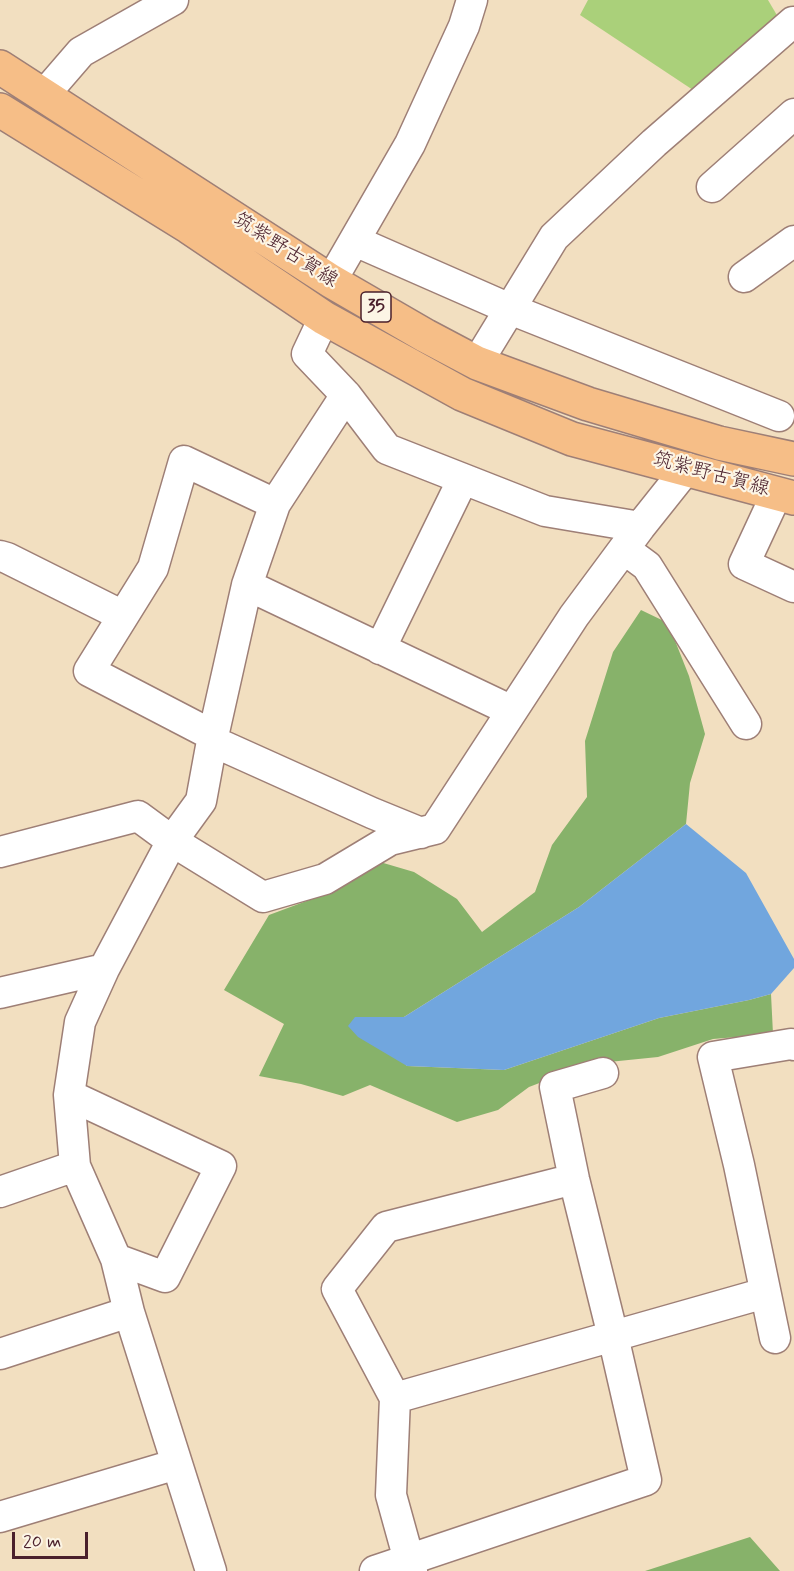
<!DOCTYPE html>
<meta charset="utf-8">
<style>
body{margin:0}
#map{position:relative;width:794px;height:1571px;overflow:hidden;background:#f2dfc0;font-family:Mynerve,sans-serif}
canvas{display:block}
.scale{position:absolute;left:12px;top:1532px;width:76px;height:27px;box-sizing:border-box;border:3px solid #4a1f2b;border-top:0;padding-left:8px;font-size:18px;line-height:21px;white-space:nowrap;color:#4a1f2b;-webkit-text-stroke:4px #fcf5e5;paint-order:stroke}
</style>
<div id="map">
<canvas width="794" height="1571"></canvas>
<div class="scale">20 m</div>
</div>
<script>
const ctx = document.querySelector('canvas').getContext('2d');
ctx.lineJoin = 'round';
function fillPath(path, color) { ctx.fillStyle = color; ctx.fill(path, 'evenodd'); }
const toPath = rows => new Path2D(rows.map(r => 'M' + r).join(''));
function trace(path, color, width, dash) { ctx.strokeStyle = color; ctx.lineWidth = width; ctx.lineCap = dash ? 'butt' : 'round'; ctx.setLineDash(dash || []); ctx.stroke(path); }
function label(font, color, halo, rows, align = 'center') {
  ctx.font = font + ' Mynerve,"Klee One",sans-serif'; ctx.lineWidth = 4.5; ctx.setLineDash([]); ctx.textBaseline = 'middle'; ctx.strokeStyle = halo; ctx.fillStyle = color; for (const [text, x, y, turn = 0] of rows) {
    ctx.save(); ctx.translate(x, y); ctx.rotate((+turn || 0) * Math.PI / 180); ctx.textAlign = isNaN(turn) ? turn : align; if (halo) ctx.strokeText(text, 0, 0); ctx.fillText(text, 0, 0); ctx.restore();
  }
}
fillPath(toPath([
 [588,0,768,0,778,17,693,90,580,15]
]), '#aad07a');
fillPath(toPath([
 [641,610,668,623,689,676,705,734,690,783,686,824,579,907,404,1017,356,1017,407,1066,504,1070,659,1018,749,1000,771,994,773,1034,713,1039,658,1057,589,1064,529,1087,498,1110,457,1122,370,1085,343,1096,301,1084,259,1076,284,1024,224,990,269,915,336,890,380,862,414,872,457,899,482,932,535,892,552,845,587,797,585,741,613,652],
 [750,1537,780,1571,645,1571]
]), '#87b26a');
fillPath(toPath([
 [686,824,746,873,794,959,794,968,771,994,749,1000,659,1018,504,1070,407,1066,358,1037,348,1026,355,1017,404,1017,579,907]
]), '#71a6de');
const minor = toPath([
 [43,96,81,52,173,0],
 [712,187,794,114],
 [355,241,510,309,779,416],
 [744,277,794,241],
 [331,281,410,144,464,26,472,0],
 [324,318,307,354,346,395,387,449,545,511,640,527],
 [477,363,554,237,654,143,793,22],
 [777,493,744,564,794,587],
 [624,549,647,566,746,724],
 [0,556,7,558,123,616],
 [247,585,512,711],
 [380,649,463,479],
 [214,736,89,671,153,568,184,461,275,504],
 [212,741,372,813,421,833],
 [0,852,138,816,172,841,263,897,325,879,390,840,435,829,574,616,640,527,687,468],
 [0,993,104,969],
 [69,1095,221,1166,165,1277,116,1259],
 [0,1192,75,1166],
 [775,1338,739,1165,713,1057,791,1044,794,1045],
 [0,1354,129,1312],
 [395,1398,765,1293],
 [0,1517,177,1464],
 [211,1571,129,1312,116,1259,75,1166,69,1095,80,1022,104,969,172,841,201,801,212,741,247,585,275,504,346,395],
 [375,1571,646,1480,613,1336,574,1179,555,1087,603,1073],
 [412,1571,391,1495,395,1398,337,1289,386,1227,574,1179]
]);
const major = toPath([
 [0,67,331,281,426,336,477,363,588,404,719,443,794,459],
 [0,110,189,227,324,318,462,394,572,439,794,498]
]);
trace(minor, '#9e7f76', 33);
trace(major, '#9e7f76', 36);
trace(minor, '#fff', 30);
trace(major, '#f6be87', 33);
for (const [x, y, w] of [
 [376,307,30]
]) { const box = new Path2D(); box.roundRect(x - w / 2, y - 15, w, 30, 4.5); ctx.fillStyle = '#fcf5e5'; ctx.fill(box); trace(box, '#4a1f2b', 1.5); }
label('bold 18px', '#4a1f2b', null, [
 ["35",376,307]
]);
label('20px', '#4a1f2b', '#fcf5e5', [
 ["筑紫野古賀線",285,251,33],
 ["筑紫野古賀線",711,475,15]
]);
</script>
